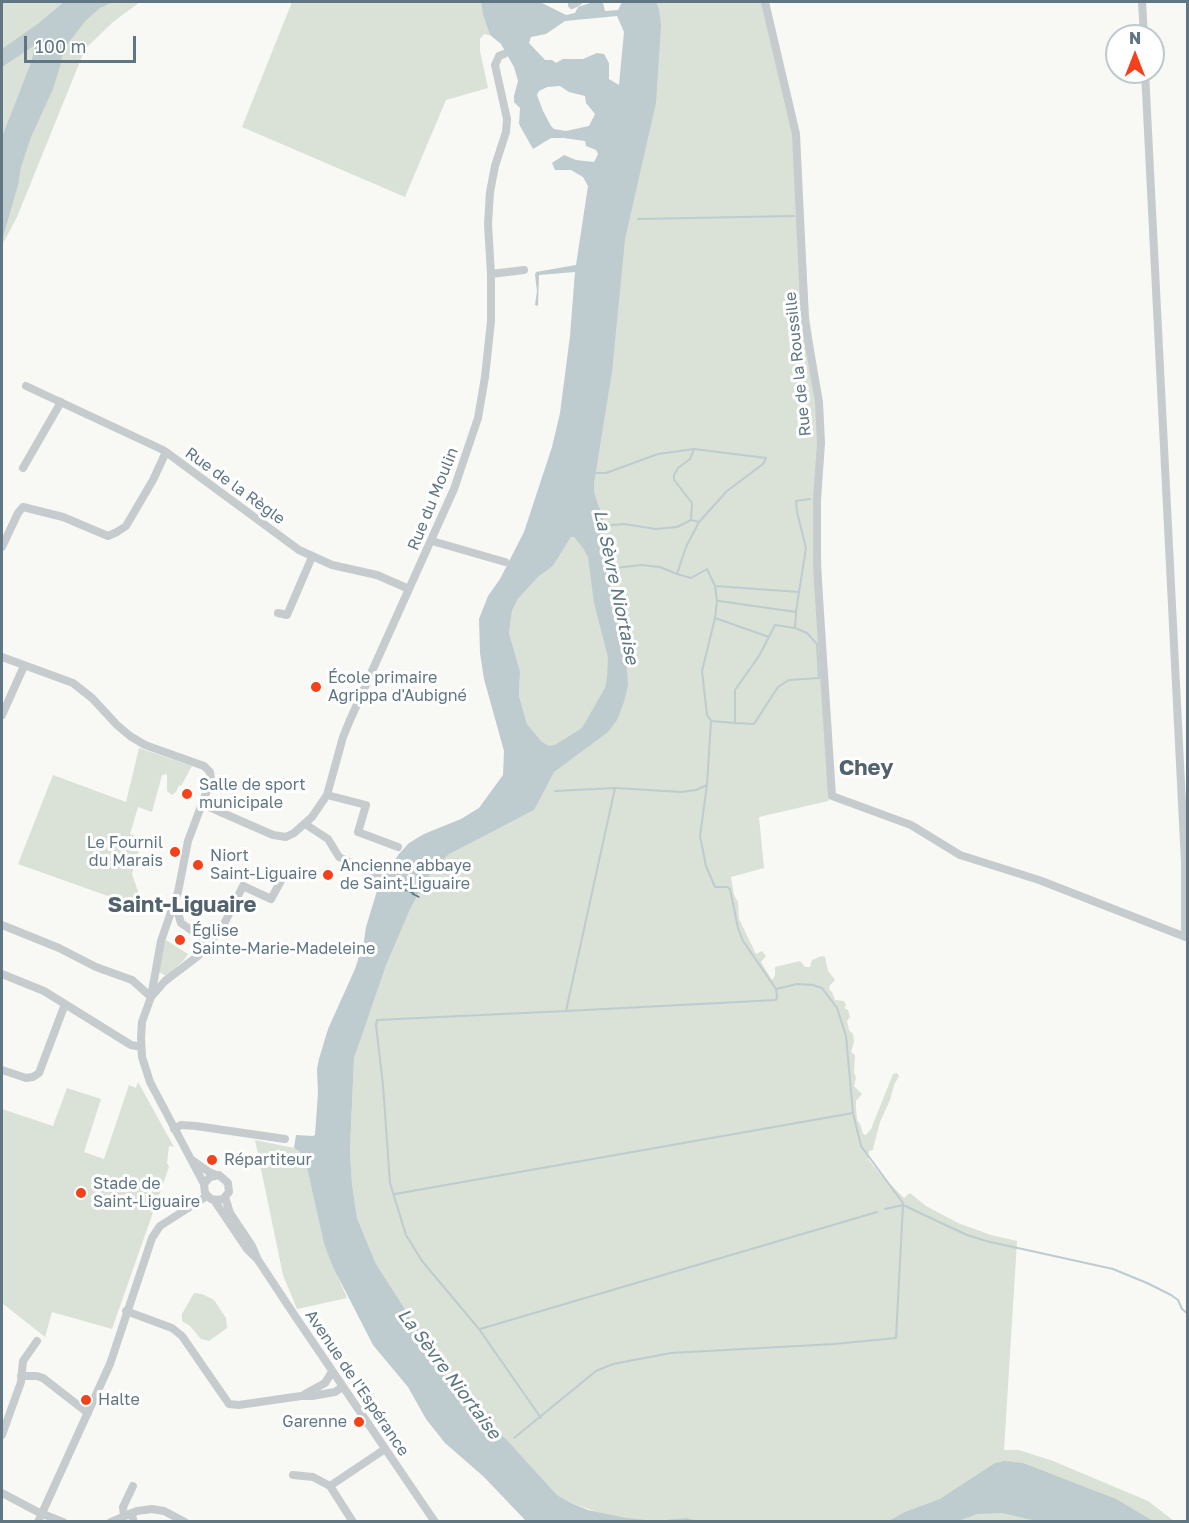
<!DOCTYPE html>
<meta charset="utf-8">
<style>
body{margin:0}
#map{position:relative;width:1189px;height:1523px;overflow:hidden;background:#f8f8f5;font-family:"Golos Text",sans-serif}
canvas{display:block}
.frame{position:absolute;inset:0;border:3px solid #607683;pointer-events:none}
.north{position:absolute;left:1105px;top:24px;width:60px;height:60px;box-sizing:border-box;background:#fff;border:2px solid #bfc8cd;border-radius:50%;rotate:0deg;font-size:16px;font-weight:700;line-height:24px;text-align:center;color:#607683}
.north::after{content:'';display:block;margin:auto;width:21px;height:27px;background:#f54119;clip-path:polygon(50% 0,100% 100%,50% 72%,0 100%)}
.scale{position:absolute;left:24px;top:36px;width:112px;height:27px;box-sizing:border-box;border:3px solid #607683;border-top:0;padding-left:8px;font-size:18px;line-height:21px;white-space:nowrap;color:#607683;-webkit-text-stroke:4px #fff;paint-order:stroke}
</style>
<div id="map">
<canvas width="1189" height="1523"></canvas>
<div class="frame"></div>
<div class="north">N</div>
<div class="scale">100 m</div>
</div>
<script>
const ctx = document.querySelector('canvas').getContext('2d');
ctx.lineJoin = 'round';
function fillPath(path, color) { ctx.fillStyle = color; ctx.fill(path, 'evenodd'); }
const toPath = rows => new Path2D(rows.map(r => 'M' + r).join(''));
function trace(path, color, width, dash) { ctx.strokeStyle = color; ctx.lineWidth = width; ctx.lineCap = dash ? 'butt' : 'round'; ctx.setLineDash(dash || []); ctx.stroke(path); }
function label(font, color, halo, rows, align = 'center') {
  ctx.font = font + ' "Golos Text",sans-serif'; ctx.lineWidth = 6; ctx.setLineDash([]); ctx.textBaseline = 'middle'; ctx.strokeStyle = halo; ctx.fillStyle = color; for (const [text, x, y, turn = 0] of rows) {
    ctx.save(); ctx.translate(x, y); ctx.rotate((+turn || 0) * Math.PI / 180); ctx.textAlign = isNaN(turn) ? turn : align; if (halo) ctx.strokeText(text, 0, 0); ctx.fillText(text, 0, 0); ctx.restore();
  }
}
fillPath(toPath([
 [2,2,140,2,113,22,85,49,17,217,2,245],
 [292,2,481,2,483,15,490,35,484,34,480,39,480,51,488,88,446,100,405,197,242,127],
 [623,2,768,2,799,140,809,315,822,406,819,501,826,686,834,793,828,801,759,817,764,868,731,877,734,895,738,902,739,919,756,954,762,951,766,956,761,962,772,980,775,976,775,967,800,961,805,967,810,967,812,960,822,956,825,957,828,971,835,980,830,985,829,989,832,992,835,1000,844,1001,846,1005,844,1008,848,1010,850,1017,847,1021,849,1030,853,1034,854,1042,851,1052,855,1055,854,1072,856,1078,854,1086,862,1094,856,1101,856,1108,857,1120,860,1124,863,1134,866,1135,871,1129,893,1074,897,1073,899,1076,894,1085,890,1100,880,1122,874,1145,873,1150,869,1151,868,1159,881,1175,904,1198,910,1193,926,1206,958,1223,991,1235,1017,1241,1004,1450,1019,1450,1053,1461,1148,1501,1174,1521,627,1522,571,1503,557,1495,508,1441,459,1393,376,1264,357,1218,352,1184,350,1151,354,1058,365,1021,421,866,534,810,542,742,527,724,519,696,520,671,509,633,512,611,518,599,538,577,553,566,571,537,573,537,642,87],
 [139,748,192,766,181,786,179,785,176,792,172,795,167,791,167,774,162,775,152,812,138,807,130,834,146,841,149,837,156,839,152,847,141,843,132,874,139,894,136,906,18,864,53,775,126,802],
 [166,940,188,954,184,960,166,976,157,971,162,946],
 [138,1082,174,1147,169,1146,167,1163,169,1167,112,1329,52,1312,45,1337,2,1303,2,1109,53,1126,67,1088,101,1099,84,1152,104,1159,129,1085,136,1088],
 [255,1140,294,1148,300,1152,305,1159,324,1244,347,1298,297,1309,283,1275],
 [194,1293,202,1294,214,1300,226,1318,227,1328,209,1341,201,1339,190,1326,182,1321,182,1314]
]), '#dae1d6');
fillPath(toPath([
 [64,2,112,2,100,8,86,20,63,50,61,63,53,89,31,137,21,167,18,185,2,240,2,137,32,60,35,45,2,67,2,49,39,23],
 [481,2,540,2,566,15,575,13,578,7,590,3,603,3,605,11,618,10,622,2,656,2,659,9,661,25,656,103,625,239,612,372,594,483,594,492,603,519,609,578,627,670,628,685,624,702,617,720,608,732,554,772,534,810,449,854,434,868,424,883,410,909,386,965,354,1058,350,1151,352,1184,357,1218,376,1264,459,1393,508,1441,557,1495,571,1503,588,1510,626,1518,657,1521,686,1518,697,1521,526,1521,483,1476,445,1443,426,1419,408,1387,373,1345,333,1267,324,1244,305,1159,300,1152,294,1148,296,1135,313,1136,315,1135,318,1093,317,1069,319,1059,328,1029,355,969,364,941,366,927,380,881,399,854,409,843,424,834,461,819,479,808,503,775,504,751,484,679,480,653,479,619,488,596,500,579,524,532,552,447,560,413,570,336,575,272,539,275,538,306,535,305,537,291,535,275,536,272,576,265,588,186,583,177,571,170,555,170,552,163,564,155,576,160,594,162,598,154,596,150,586,146,585,141,564,138,551,138,533,149,519,124,520,108,514,102,514,96,518,81,514,67,501,44,490,35,483,15],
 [617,16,624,32,619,85,609,79,609,63,604,54,597,53,583,59,563,59,556,63,552,60,545,60,529,43,531,37,546,34,565,21],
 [560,86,569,92,585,96,586,103,595,114,589,126,566,131,554,129,551,126,543,111,537,95,539,91,547,87],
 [571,537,574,537,583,548,588,557,594,603,608,657,607,678,605,688,582,728,555,745,549,746,542,742,527,724,519,696,520,671,509,633,512,611,518,599,538,577,553,566],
 [1004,1461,1023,1463,1116,1499,1153,1521,1041,1522,1002,1513,977,1514,958,1521,889,1521,905,1512,940,1499,995,1463]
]), '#becbcf');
trace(toPath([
 [638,219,794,216],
 [594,473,606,473,658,454,694,449,766,458,763,464,727,491,699,522,686,547,677,574,691,578,707,569,715,586,717,601,715,618,702,671,707,715,711,721],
 [691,520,692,503,674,480,674,475,678,468,690,459,694,449],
 [602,526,624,524,656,529,677,527,691,520,699,522],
 [607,569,641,565,660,567,677,574],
 [715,586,799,592,796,612],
 [799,592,806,548,797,512,796,501,810,499],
 [719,601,796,612,795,628],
 [715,618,769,637],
 [707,785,711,721,735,723,754,724,778,687,789,680,819,678,817,644,807,633,795,628,775,625,759,656,735,690,735,723],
 [776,989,797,984,813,985,822,988,837,1008,846,1036,853,1113,861,1146,903,1203,903,1205,885,1209],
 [566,1011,776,1000,777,996,776,989,743,941,738,928,730,889,727,887,715,887,706,866,700,836,707,785,696,790,681,792,616,788],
 [395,1194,853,1113],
 [480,1329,877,1212],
 [541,1418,479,1329,422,1261,406,1235,390,1183,383,1085,376,1025,377,1020,566,1011,615,788,555,791],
 [514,1438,596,1371,613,1364,671,1353,834,1344,896,1338,903,1205,967,1235,986,1241,1113,1269,1147,1283,1171,1295,1178,1300,1182,1309,1188,1314]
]), '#becbcf', 2);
trace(toPath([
 [382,878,419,896,419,897,382,879,382,878]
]), '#5b767e', 1.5, [8, 6]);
trace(toPath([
 [765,2,796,134,805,322,819,402,821,443,817,500,817,567,832,796,911,825,960,855,1039,880,1188,938],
 [1142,2,1144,36],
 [572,5,578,2],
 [1145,72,1185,862,1185,937],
 [491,274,524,270],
 [26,386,161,449,166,452],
 [23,468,61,402],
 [432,541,505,562],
 [2,547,18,513,23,507,63,517,108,536,117,532,126,526,153,480,166,452,299,550,332,565,377,575,409,589],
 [278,613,287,615,312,557],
 [2,657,73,683,92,698,117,725,130,736,145,745,204,766,210,772,211,780,188,841,178,892,161,941,151,997,142,1022,141,1038,142,1057,150,1082,204,1184,205,1193,211,1199,217,1200,223,1199,229,1192,228,1183,219,1175,210,1177,204,1184],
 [2,715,24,666],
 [327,795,366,805,358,832,398,847],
 [202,804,273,835,286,837,294,833,312,817,327,795,343,737,350,720,454,489,478,418,485,377,491,321,491,274,488,224,490,192,495,166,506,132,507,119,495,65,499,56,504,54],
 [305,824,328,839,339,857,382,879],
 [2,925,59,948,96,967,132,980,151,997],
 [205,941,213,938,220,932,243,886,271,899,282,879],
 [2,974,44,991,131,1045,141,1047],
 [152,996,165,981,198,956,204,948,204,939,181,923,175,903],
 [2,1070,26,1078,33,1077,39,1073,65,1004],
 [174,1129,181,1125,196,1126,285,1139],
 [192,1160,209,1172,216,1175],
 [225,1197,230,1213,252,1246,258,1260,293,1313,435,1522],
 [214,1200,247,1249,257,1259],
 [126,1311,172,1328,182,1336,229,1404,239,1405,301,1396,312,1396,335,1392,342,1387],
 [21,1376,37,1376,43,1378,88,1413],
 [305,1394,325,1383,332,1372],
 [2,1435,21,1382,23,1361,37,1341],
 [293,1475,313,1477,330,1486,385,1449],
 [330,1486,353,1522],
 [2,1493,38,1512,63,1522],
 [131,1513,134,1522],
 [124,1516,123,1507,133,1486],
 [38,1522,110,1364,152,1238,160,1226,207,1196],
 [111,1522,137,1511,152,1509,164,1511,185,1522]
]), '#c6cbce', 8);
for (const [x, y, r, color] of [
 [316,687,6,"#f54119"],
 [187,794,6,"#f54119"],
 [175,852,6,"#f54119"],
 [198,865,6,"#f54119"],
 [328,875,6,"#f54119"],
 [180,940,6,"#f54119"],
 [212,1160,6,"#f54119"],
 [81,1193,6,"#f54119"],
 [86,1400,6,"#f54119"],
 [359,1422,6,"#f54119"]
]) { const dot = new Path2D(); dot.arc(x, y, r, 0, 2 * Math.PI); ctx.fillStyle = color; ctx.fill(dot); trace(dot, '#fff', 2); }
label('16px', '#607683', '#fff', [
 ["Rue de la Roussille",798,364,-96],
 ["Rue de la Règle",235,486,36],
 ["Rue du Moulin",433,499,-68],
 ["Avenue de l'Espérance",357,1383,56]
]);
label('16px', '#607683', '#fff', [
 ["École primaire",328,678],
 ["Agrippa d'Aubigné",328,696],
 ["Salle de sport",199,785],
 ["municipale",199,803],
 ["Le Fournil",163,843,"right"],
 ["du Marais",163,861,"right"],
 ["Niort",210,856],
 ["Saint-Liguaire",210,874],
 ["Ancienne abbaye",340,866],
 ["de Saint-Liguaire",340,884],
 ["Église",192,931],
 ["Sainte-Marie-Madeleine",192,949],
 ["Répartiteur",224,1160],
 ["Stade de",93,1184],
 ["Saint-Liguaire",93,1202],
 ["Halte",98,1400],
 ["Garenne",347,1422,"right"]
], 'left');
label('italic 18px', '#5b767e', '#fff', [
 ["La Sèvre Niortaise",616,587,78],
 ["La Sèvre Niortaise",449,1374,53]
]);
label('bold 22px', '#53636d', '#fff', [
 ["Chey",866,768],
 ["Saint-Liguaire",182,905]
]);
</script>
